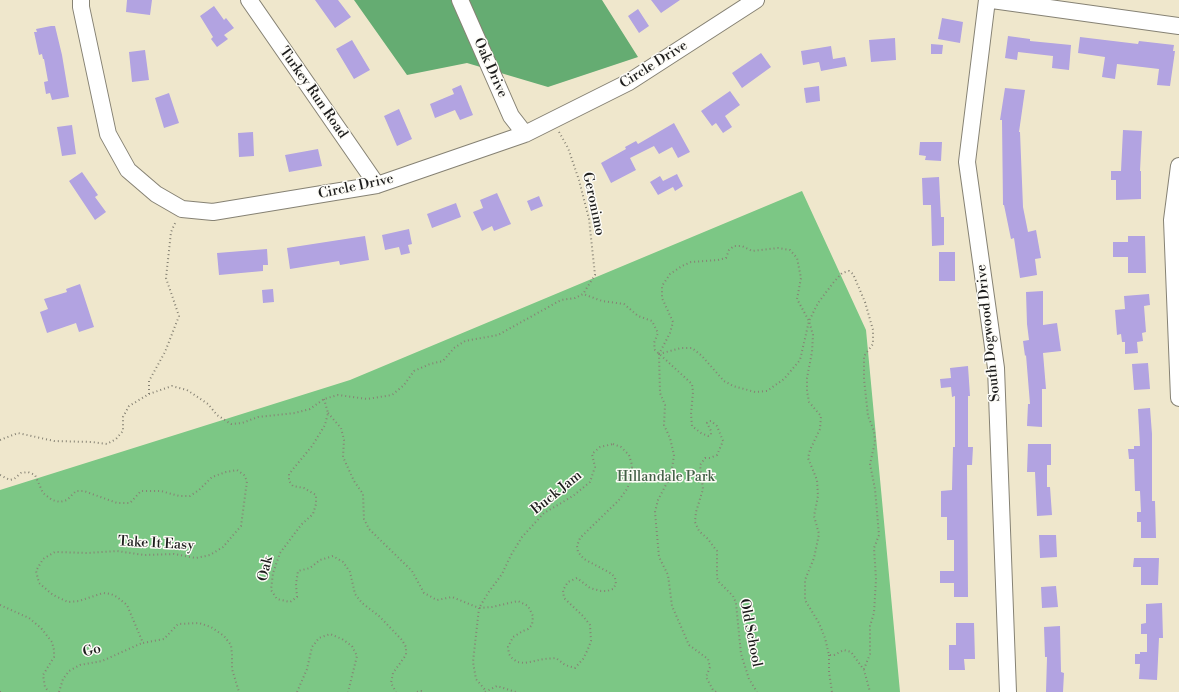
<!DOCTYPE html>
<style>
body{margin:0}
canvas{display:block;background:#efe7cc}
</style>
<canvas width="1179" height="692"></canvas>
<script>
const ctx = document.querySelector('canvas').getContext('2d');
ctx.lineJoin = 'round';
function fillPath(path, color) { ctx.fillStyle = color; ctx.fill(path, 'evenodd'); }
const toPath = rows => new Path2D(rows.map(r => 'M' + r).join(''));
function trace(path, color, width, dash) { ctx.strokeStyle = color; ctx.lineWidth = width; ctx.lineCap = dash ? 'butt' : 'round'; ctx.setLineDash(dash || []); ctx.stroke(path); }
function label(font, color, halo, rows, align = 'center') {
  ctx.font = font + ' "Libre Bodoni",serif'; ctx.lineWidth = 3; ctx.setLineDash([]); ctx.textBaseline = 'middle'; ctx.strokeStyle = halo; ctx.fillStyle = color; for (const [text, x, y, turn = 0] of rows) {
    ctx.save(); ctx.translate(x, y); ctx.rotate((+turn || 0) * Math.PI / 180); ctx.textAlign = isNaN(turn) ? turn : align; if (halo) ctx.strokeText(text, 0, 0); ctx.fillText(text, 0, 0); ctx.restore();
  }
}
fillPath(toPath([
 [802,191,866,330,900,692,0,692,0,490,350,380]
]), '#7cc785');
fillPath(toPath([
 [354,0,602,0,638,57,548,87,467,63,407,75]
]), '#65ac72');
fillPath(toPath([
 [127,0,152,0,150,15,126,12],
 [315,0,338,0,351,17,335,28],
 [651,0,680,0,661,13],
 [214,6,224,20,226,18,234,28,224,35,228,39,217,47,211,39,213,37,200,16],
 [638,9,649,26,639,33,628,16],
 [942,18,963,22,960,43,938,39],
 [51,26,55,26,62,55,69,97,52,100,50,93,46,94,44,82,48,81,44,59,43,59,42,54,39,55,34,32,37,32,36,29],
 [1008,36,1030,39,1030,41,1071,45,1069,70,1052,68,1053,56,1018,52,1017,60,1005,58],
 [1080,37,1138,44,1139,41,1174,45,1173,51,1175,51,1170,86,1157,85,1159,69,1117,64,1115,79,1102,77,1105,57,1078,53],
 [895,38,896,60,871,62,869,40],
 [352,40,370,70,354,79,336,49],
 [931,44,943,45,942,54,931,54],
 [831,46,833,59,845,57,847,66,821,71,819,62,803,65,801,51],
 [145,50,149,80,132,82,129,52],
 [761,53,771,67,742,88,732,73],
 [461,85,473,115,460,120,455,110,435,118,430,104,454,94,452,89],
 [819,86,820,101,806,103,804,88],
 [1005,88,1025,90,1019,132,1020,132,1023,207,1028,232,1036,230,1041,258,1035,259,1037,275,1020,278,1014,238,1011,239,1004,205,1003,205,1002,120,1000,120],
 [730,91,740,105,725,116,732,127,723,133,716,123,712,126,701,111],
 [169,93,179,123,164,128,155,98],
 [399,109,412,139,397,146,384,116],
 [674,123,690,152,678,158,672,147,659,154,654,146,630,158,636,170,611,183,601,163,626,149,625,147,636,141,638,144],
 [72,125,76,154,62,156,57,127],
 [1123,130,1142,131,1140,171,1141,171,1141,199,1116,200,1116,180,1111,180,1111,171,1121,171],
 [253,132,254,156,239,157,238,133],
 [920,142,942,142,941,161,925,160,926,156,919,155],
 [318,149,322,166,289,172,285,155],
 [82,172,98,195,95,197,106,212,95,220,69,181],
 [677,174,683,186,675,191,673,187,658,195,650,182,660,176,663,181],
 [939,177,941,217,944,217,944,245,932,246,931,205,923,205,922,178],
 [497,193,511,224,494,231,492,226,482,231,473,212,483,208,480,200],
 [539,196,543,206,531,211,527,201],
 [456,203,461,217,432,228,427,214],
 [409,229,412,244,408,245,410,253,401,255,399,247,385,250,382,235],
 [365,236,369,260,340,265,339,261,290,269,287,248],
 [1128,236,1145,236,1146,273,1128,273,1128,257,1113,257,1113,242,1128,242],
 [267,249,268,265,263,265,263,271,219,275,217,253],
 [939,252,955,252,955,281,939,281],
 [80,284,94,327,79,332,76,323,47,333,40,312,48,309,44,299,67,292,66,289],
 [273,289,274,302,263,303,262,290],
 [1043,291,1043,325,1057,323,1061,351,1043,353,1046,389,1042,389,1042,427,1027,426,1028,404,1030,404,1026,355,1025,356,1023,341,1029,340,1027,324,1026,292],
 [1149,294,1150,305,1144,306,1146,332,1142,333,1143,341,1137,342,1138,353,1125,354,1125,342,1122,342,1121,334,1117,335,1115,310,1125,309,1124,296],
 [1148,363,1150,389,1134,390,1132,364],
 [968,366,970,396,968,396,968,447,973,447,972,465,967,465,968,597,954,597,954,583,940,583,940,571,954,571,954,540,947,540,947,517,941,517,941,491,952,490,953,447,955,447,955,396,952,397,951,387,941,388,940,379,951,378,950,368],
 [1150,408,1152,434,1152,501,1155,501,1156,538,1141,538,1141,522,1137,522,1137,512,1141,512,1140,491,1135,491,1134,459,1129,459,1128,449,1134,449,1134,446,1140,446,1138,409],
 [1028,444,1051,444,1051,465,1047,465,1047,487,1050,487,1052,515,1037,516,1035,472,1027,472],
 [1039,535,1056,535,1057,557,1040,558],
 [1134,558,1159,558,1158,585,1141,585,1141,567,1133,567],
 [1056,586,1058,607,1042,608,1041,587],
 [1162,603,1163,638,1159,638,1157,680,1139,679,1140,664,1135,664,1135,654,1140,654,1140,652,1147,652,1147,634,1141,634,1141,624,1146,623,1146,604],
 [956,623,974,623,975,659,964,659,965,670,949,670,949,645,956,645],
 [1060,626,1061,672,1064,673,1063,692,1046,692,1047,657,1045,657,1044,627]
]), '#b2a3e1');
const minor = toPath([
 [81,0,81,7,108,134,128,170,156,194,182,209,213,212,377,185,525,134,629,82,756,0],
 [249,0,377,185],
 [460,0,511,116,525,134],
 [987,0,967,162,996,368,1008,692],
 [992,0,1179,26],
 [1179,166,1172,220,1179,398]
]);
trace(minor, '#868274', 18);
trace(toPath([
 [559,132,568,148,579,180,589,219,595,275,583,294],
 [659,354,681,348,692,348,702,356,724,381,733,386,755,392,767,391,784,379,800,360,809,321,818,303,833,283,842,273,849,271,853,274,865,302,873,330,873,344,864,356,864,379,868,416,874,431,875,442,870,464,875,489,879,535,874,548,876,579,874,613,870,626,870,654,864,669],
 [149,394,149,381,165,352,179,316,166,278,171,232,176,221],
 [324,399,328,413,325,425,312,446,289,474,289,481,293,486,304,488,316,495,316,504,313,514,301,525,280,553,273,573,271,590,277,599,290,602,297,597,296,584,298,571,310,568,320,560,333,556,343,562,350,572,355,594,362,603,379,616,402,640,406,647,406,655,393,673,391,683,396,692],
 [328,413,341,428,344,440,343,457,354,481,363,494,364,519,369,529,412,571,424,593,437,600,452,597,479,608,473,662,476,679,486,691],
 [0,440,18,433,54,441,92,442,107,444,116,439,123,431,123,417,129,406,149,394,172,386,187,390,208,404,217,415,231,424,242,423,258,417,295,413,310,409,324,399,338,395,367,399,392,395,404,385,414,371,430,364,443,361,454,348,465,341,498,335,561,300,575,298,583,294,602,301,624,304,638,316,652,321,658,333,654,343,655,350,692,384,693,392,691,414,692,426,701,433,708,436,711,435,711,431,707,423,709,421,711,421,717,426,723,441,717,455,710,458,705,458,700,465,703,489,696,512,695,522,699,531,707,538,717,551,717,578,719,582,733,596,736,603,741,654,749,679,757,692],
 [613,444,621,447,629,455,632,465,632,476,627,489,619,500,580,538,577,546,578,552,584,559,612,574,615,578,616,584,613,589,607,591,601,591,590,588,577,578,568,582,563,590,564,598,583,616,590,625,591,641,588,649,583,659,575,668,565,665,556,658,544,659,525,663,517,662,512,658,509,654,508,647,513,637,523,631,528,629,532,625,533,616,528,606,518,601,492,607,479,608,488,593,502,574,511,555,522,537,544,513,573,496,590,482,595,467,592,454,600,447,613,444],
 [0,475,10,480,14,479,21,473,28,472,35,475,43,493,52,500,60,502,67,500,76,491,84,491,117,503,130,503,141,491,161,491,179,496,190,496,199,490,212,477,226,472,237,470,244,475,247,481,241,526,223,547,210,555,196,558,174,554,144,555,117,551,88,553,55,552,43,559,36,571,39,583,53,595,68,602,79,601,103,593,111,594,117,597,127,605,143,643,164,639,178,624,199,623,211,627,224,636,231,645,232,655,232,669,239,692],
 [0,605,29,618,41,628,52,642,54,650,54,657,43,675,45,687,49,692],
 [829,655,829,672,832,692],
 [0,691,0,692],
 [59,692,63,679,69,671,80,665,102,661,142,643],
 [297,692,307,669,312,647,319,638,330,634,342,639,352,646,357,656,348,692],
 [417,692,421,691,423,692],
 [485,692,497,686,516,692],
 [716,692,713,690,706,677,710,667,708,659,689,645,672,606,668,575,659,557,655,512,658,500,671,475,674,455,670,438,664,425,665,405,660,393,659,354,670,333,673,322,662,298,662,286,670,274,682,266,691,262,718,260,726,258,729,250,734,246,742,246,752,251,778,248,790,250,797,258,801,278,797,299,809,321,813,335,812,352,807,378,807,391,809,402,821,416,820,429,810,450,808,458,817,480,818,496,814,516,819,534,814,558,805,580,805,600,819,623,825,638,829,655,834,655,844,650,851,652,864,670,870,692]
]), '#868274', 2, [1, 3]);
trace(minor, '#fff', 16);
label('14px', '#1c1c1c', '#fdfcf7', [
 ["Circle Drive",654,65,-32],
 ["Oak Drive",490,68,66],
 ["Turkey Run Road",313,93,55],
 ["Circle Drive",356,187,-12],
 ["Geronimo",593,204,78],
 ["South Dogwood Drive",989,333,-96],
 ["Buck Jam",557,493,-39],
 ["Take It Easy",156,544,3],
 ["Oak",266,569,-76],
 ["Old School",750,633,79],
 ["Go",92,651,-14]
]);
label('14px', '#426046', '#fdfcf7', [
 ["Hillandale Park",666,478]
]);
</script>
